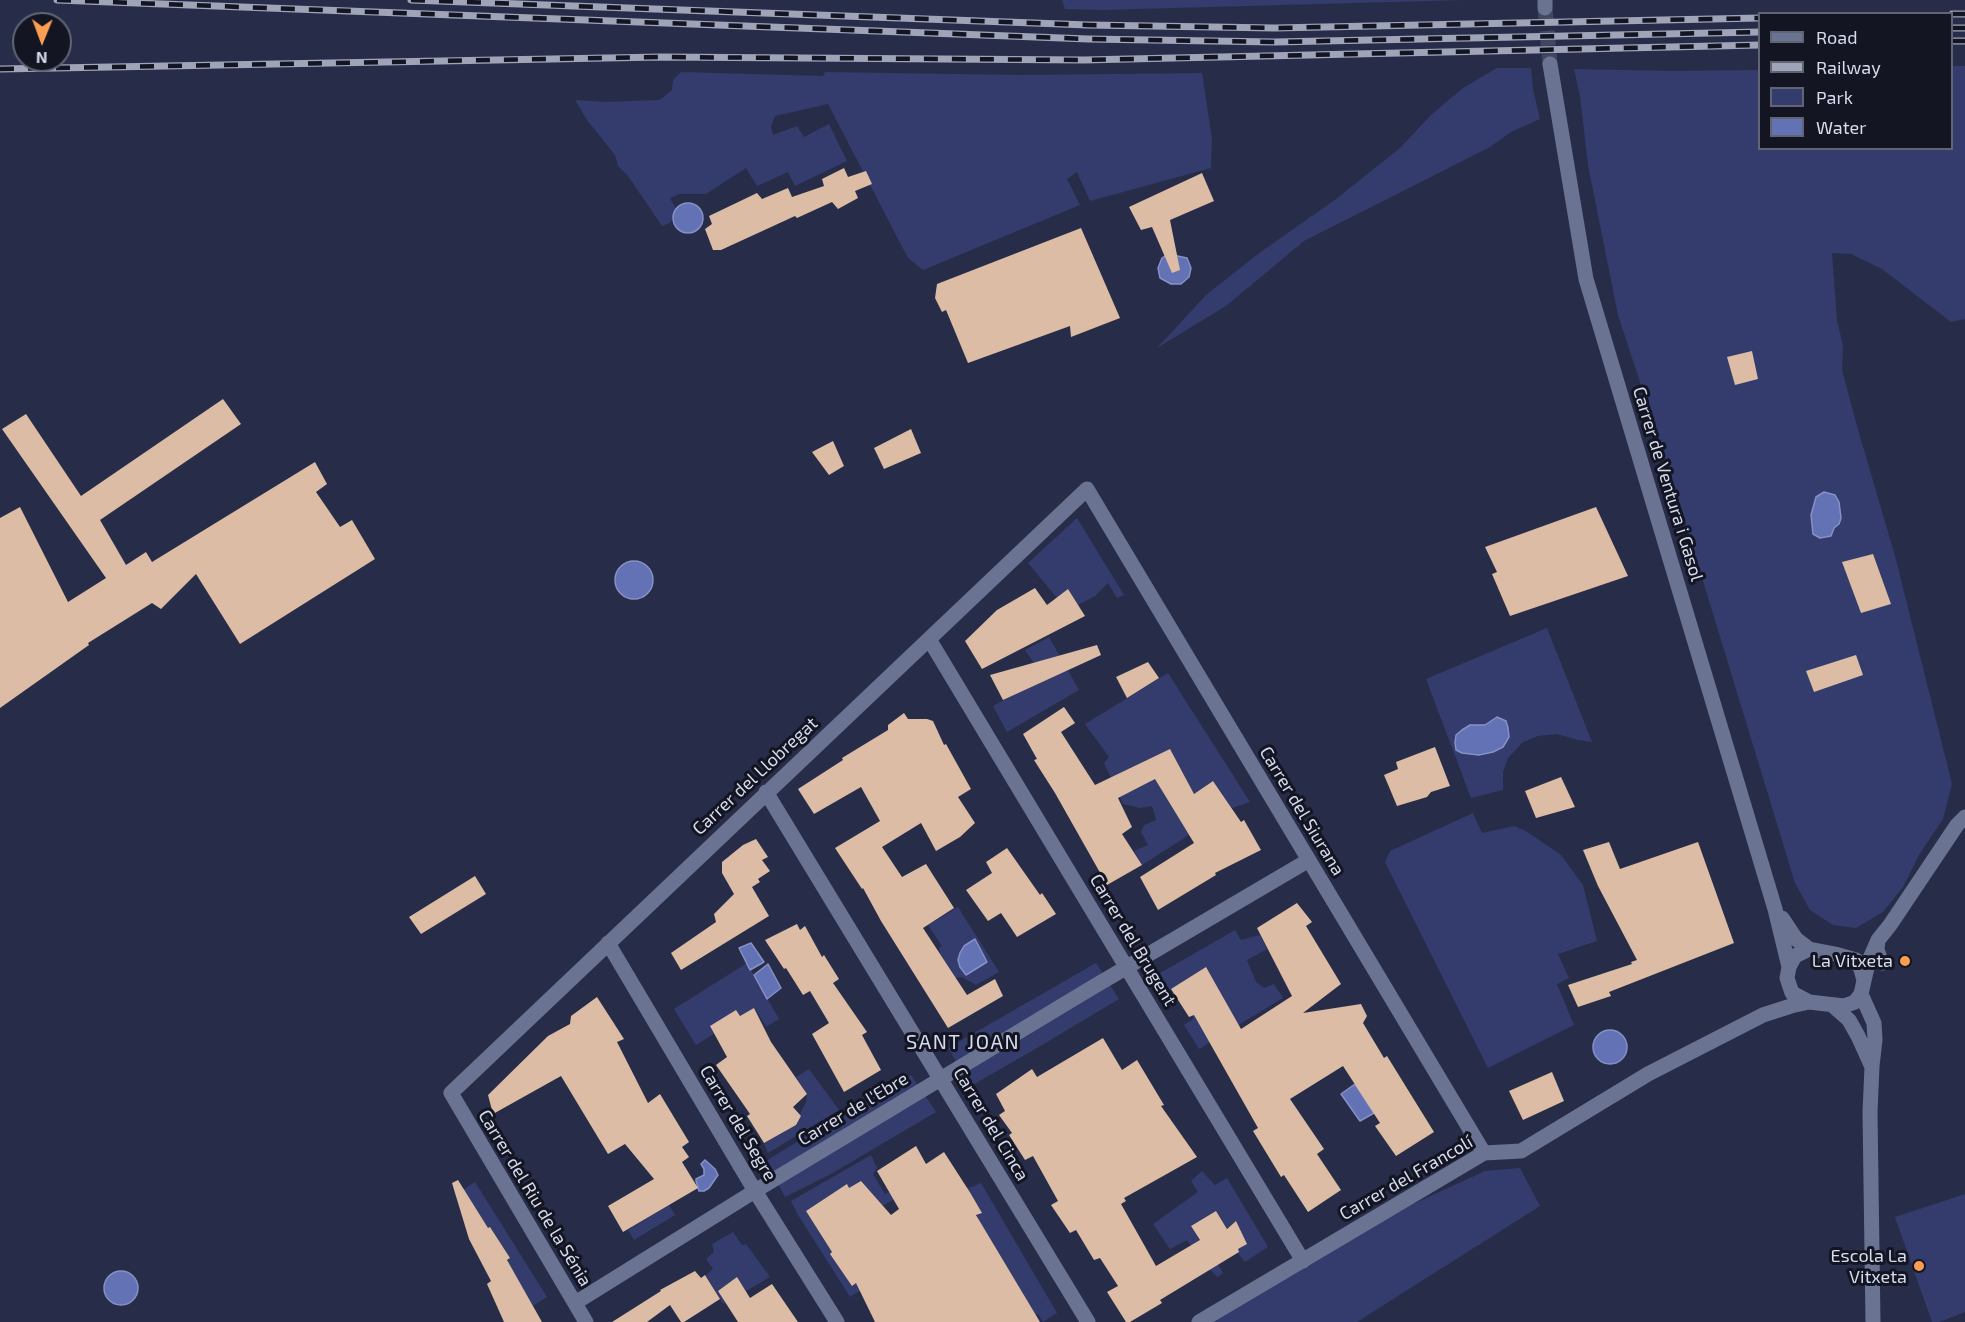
<!DOCTYPE html>
<meta charset="utf-8">
<style>
body{margin:0}
#map{position:relative;width:1965px;height:1322px;overflow:hidden;background:#272d48;font-family:"Exo 2",sans-serif}
canvas{display:block}
.legend{position:absolute;left:1758px;top:12px;width:195px;height:138px;box-sizing:border-box;background:#131622;border:2px solid #616573;margin:0;padding:8px 10px;list-style:none;font-size:18px;color:#d6dbed}
.legend li{display:flex;align-items:center;gap:12px;height:30px}
.legend b{width:30px;border:2px solid #616573}
.north{position:absolute;left:12px;top:12px;width:60px;height:60px;box-sizing:border-box;background:#131622;border:2px solid #616573;border-radius:50%;rotate:181deg;font-size:16px;font-weight:700;line-height:24px;text-align:center;color:#d6dbed}
.north::after{content:'';display:block;margin:auto;width:21px;height:27px;background:#fb9e52;clip-path:polygon(50% 0,100% 100%,50% 72%,0 100%)}
</style>
<div id="map">
<canvas width="1965" height="1322"></canvas>
<ul class="legend">
<li><b style="height:8px;background:#6b7392"></b>Road</li>
<li><b style="height:8px;background:#9fa4b9"></b>Railway</li>
<li><b style="height:16px;background:#333c6c"></b>Park</li>
<li><b style="height:16px;background:#6371b5"></b>Water</li>
</ul>
<div class="north">N</div>
</div>
<script>
const ctx = document.querySelector('canvas').getContext('2d');
ctx.lineJoin = 'round';
function fillPath(path, color) { ctx.fillStyle = color; ctx.fill(path, 'evenodd'); }
const toPath = rows => new Path2D(rows.map(r => 'M' + r).join(''));
function trace(path, color, width, dash) { ctx.strokeStyle = color; ctx.lineWidth = width; ctx.lineCap = dash ? 'butt' : 'round'; ctx.setLineDash(dash || []); ctx.stroke(path); }
function label(font, color, halo, rows, align = 'center') {
  ctx.font = font + ' "Exo 2",sans-serif'; ctx.lineWidth = 6; ctx.setLineDash([]); ctx.textBaseline = 'middle'; ctx.strokeStyle = halo; ctx.fillStyle = color; for (const [text, x, y, turn = 0] of rows) {
    ctx.save(); ctx.translate(x, y); ctx.rotate((+turn || 0) * Math.PI / 180); ctx.textAlign = isNaN(turn) ? turn : align; if (halo) ctx.strokeText(text, 0, 0); ctx.fillText(text, 0, 0); ctx.restore();
  }
}
fillPath(toPath([
 [1062,0,1464,0,1101,10,1065,9],
 [1952,66,1965,66,1965,319,1951,322,1882,269,1851,254,1832,253,1837,320,1843,346,1842,370,1857,426,1895,556,1952,784,1943,819,1919,855,1903,887,1883,912,1856,928,1833,925,1810,910,1795,883,1675,489,1618,315,1588,165,1580,96,1574,69,1672,71,1759,70,1760,148,1952,148],
 [1497,68,1531,68,1533,89,1540,119,1511,132,1490,147,1304,241,1226,306,1157,348,1206,295,1258,254,1336,199,1400,148,1431,115,1463,88],
 [681,72,823,76,825,72,1022,75,1202,73,1212,139,1211,168,1090,201,1077,172,1067,179,1080,205,923,270,908,258,828,104,775,116,771,127,773,135,797,126,804,137,829,124,847,161,795,186,788,172,757,186,746,168,706,194,679,194,670,198,676,209,673,217,670,223,662,226,628,176,618,166,615,155,587,120,575,100,605,102,660,100,672,90,673,80],
 [1077,518,1124,595,1117,598,1108,583,1095,596,1078,605,1068,589,1057,598,1028,563],
 [1547,628,1592,742,1578,740,1557,734,1538,736,1523,742,1508,758,1503,772,1503,790,1471,798,1426,679],
 [1049,637,1079,690,1007,732,993,706,1044,678,1025,650],
 [1168,673,1250,802,1232,808,1213,781,1173,808,1189,835,1142,865,1134,851,1148,845,1141,832,1144,825,1156,820,1152,806,1140,808,1123,804,1104,763,1109,757,1085,724],
 [1473,813,1482,833,1514,826,1526,831,1561,855,1583,885,1597,941,1558,954,1569,978,1557,984,1574,1025,1488,1068,1385,862,1390,851],
 [958,907,999,972,976,985,962,977,956,978,940,953,939,948,942,946,928,925],
 [1235,930,1241,940,1260,935,1267,949,1247,960,1256,982,1264,988,1274,984,1283,998,1199,1049,1184,1025,1193,1019,1193,1015,1223,997,1206,968,1165,993,1155,976],
 [747,963,779,1019,766,1027,755,1008,740,1016,736,1010,711,1027,714,1034,696,1045,674,1009],
 [1096,963,1119,999,1037,1048,971,1086,948,1048],
 [809,1069,839,1110,768,1153,764,1143,796,1125,801,1116,800,1114,806,1102,807,1094,796,1077],
 [911,1075,936,1112,831,1174,785,1197,766,1161,839,1116],
 [871,1155,877,1168,873,1174,885,1194,898,1187,900,1196,881,1207,897,1235,962,1228,978,1218,977,1215,981,1212,971,1194,965,1195,965,1186,969,1188,981,1183,1057,1313,1043,1322,1038,1314,1024,1322,1025,1297,1010,1272,899,1267,850,1297,798,1215,791,1201],
 [1520,1168,1540,1206,1357,1322,1214,1322,1402,1209,1485,1171],
 [1202,1171,1215,1185,1227,1178,1268,1247,1245,1262,1238,1253,1238,1249,1246,1243,1236,1221,1227,1228,1216,1211,1191,1226,1209,1257,1216,1261,1223,1273,1217,1277,1199,1258,1187,1240,1170,1249,1153,1224,1198,1192,1191,1181],
 [475,1182,547,1297,533,1306,507,1261,510,1258,490,1227,488,1228,460,1208,455,1195],
 [1965,1194,1965,1312,1939,1322,1932,1322,1895,1217],
 [669,1205,675,1215,634,1240,628,1230],
 [733,1232,742,1245,746,1244,770,1277,746,1291,737,1278,732,1298,723,1304,706,1275,713,1269,706,1259,714,1252,712,1244]
]), '#333c6c');
const water = toPath([
 '673 218a15 15 0 1 1 30 0a15 15 0 1 1-30 0Z',
 [1168,254,1187,258,1191,268,1189,277,1181,284,1171,284,1160,278,1158,268,1162,258,1168,254],
 [1824,492,1835,495,1839,502,1841,518,1839,524,1834,528,1831,536,1820,538,1813,534,1811,515,1816,497,1824,492],
 '615 580a19 19 0 1 1 38 0a19 19 0 1 1-38 0Z',
 [1497,717,1506,721,1508,728,1509,737,1503,747,1493,752,1479,755,1462,753,1456,750,1455,743,1456,735,1462,730,1470,725,1485,725,1497,717],
 [975,939,987,962,966,975,960,967,958,960,960,953,964,946,975,939],
 [751,943,764,962,750,970,739,948,751,943],
 [768,964,781,988,767,999,754,975,768,964],
 '1593 1047a17 17 0 1 1 34 0a17 17 0 1 1-34 0Z',
 [1355,1084,1374,1113,1360,1121,1341,1094,1355,1084],
 [705,1160,715,1169,718,1175,709,1188,704,1191,699,1191,696,1181,696,1179,704,1175,704,1169,701,1164,705,1160],
 '104 1288a17 17 0 1 1 34 0a17 17 0 1 1-34 0Z'
]);
fillPath(water, '#6371b5');
trace(water, '#8691c6', 1.5);
fillPath(toPath([
 [844,168,848,177,866,171,872,184,855,191,858,198,838,209,832,202,797,218,795,216,721,250,713,250,705,229,712,224,709,216,757,193,762,199,788,188,792,197,824,186,822,179],
 [1202,173,1214,201,1170,220,1180,270,1172,273,1152,227,1141,230,1129,207],
 [1081,228,1120,318,1071,337,1070,326,968,363,946,310,942,312,935,298,937,284],
 [1752,351,1758,379,1735,385,1727,357],
 [223,399,241,424,100,520,126,565,146,552,152,562,315,462,327,484,316,492,340,527,352,520,375,559,240,644,196,574,161,609,152,603,88,643,89,645,0,708,0,518,20,507,68,602,106,578,2,429,26,414,81,496],
 [911,429,921,453,884,469,874,448],
 [833,441,844,466,829,475,812,452],
 [1596,507,1628,576,1510,616,1492,574,1497,572,1485,547],
 [1873,554,1891,604,1861,613,1842,562],
 [1035,588,1047,605,1068,589,1085,616,982,669,965,641,997,610],
 [1097,645,1101,655,1003,700,990,675],
 [1856,655,1863,675,1814,692,1806,671],
 [1148,662,1159,678,1127,698,1116,677],
 [1064,707,1075,723,1061,732,1095,785,1170,749,1194,794,1213,781,1241,822,1244,820,1261,850,1215,873,1216,875,1158,910,1140,877,1194,843,1155,779,1118,798,1132,827,1122,834,1142,865,1107,885,1055,793,1034,760,1037,759,1023,734],
 [904,713,908,719,927,719,933,721,944,745,946,744,971,789,958,797,975,823,960,837,936,851,921,823,882,847,902,877,926,864,954,908,923,928,967,995,995,979,1003,996,948,1028,881,921,863,888,862,889,835,848,880,821,861,787,814,814,798,789,843,760,842,758,888,730,888,725],
 [1435,747,1450,786,1431,792,1427,797,1397,806,1384,775,1398,769,1396,762],
 [1561,777,1575,807,1536,818,1525,791],
 [756,839,768,857,762,860,770,871,758,879,760,882,752,887,769,916,681,970,671,953,716,922,714,914,734,894,722,873,722,862,743,845],
 [1609,842,1620,869,1698,842,1734,943,1609,992,1611,996,1578,1007,1568,985,1632,964,1631,962,1637,960,1598,886,1583,850],
 [1007,848,1040,895,1042,893,1056,914,1017,937,1001,913,988,921,966,890,992,873,986,862],
 [475,876,486,894,421,934,409,917],
 [1297,903,1312,922,1306,926,1341,984,1303,1013,1361,1004,1367,1016,1363,1023,1384,1058,1387,1056,1434,1132,1396,1156,1375,1126,1380,1123,1343,1066,1290,1099,1324,1149,1317,1154,1341,1190,1308,1212,1284,1175,1281,1177,1253,1131,1258,1128,1194,1015,1189,1017,1171,989,1206,967,1241,1029,1292,996,1257,928],
 [797,924,800,930,805,926,822,957,824,955,839,979,833,983,867,1032,862,1035,881,1070,844,1092,812,1034,829,1023,810,991,803,995,786,968,784,969,765,940],
 [597,997,624,1039,617,1042,648,1103,660,1094,689,1142,682,1147,689,1157,682,1162,698,1188,623,1232,608,1206,654,1179,625,1144,608,1154,561,1076,493,1114,488,1095,548,1036,570,1024,571,1016],
 [754,1008,771,1042,807,1094,793,1107,801,1116,796,1125,764,1143,747,1116,750,1114,716,1065,727,1057,710,1026,736,1010,740,1016],
 [1103,1038,1122,1070,1137,1060,1164,1105,1161,1106,1197,1157,1124,1198,1126,1201,1121,1204,1156,1266,1200,1240,1191,1226,1216,1211,1227,1229,1236,1221,1247,1244,1238,1249,1239,1252,1160,1300,1162,1303,1130,1322,1126,1322,1107,1292,1118,1286,1100,1258,1094,1260,1076,1230,1070,1233,1051,1205,1058,1201,1033,1156,1025,1160,1009,1135,1012,1133,999,1115,1005,1111,996,1094,1032,1069,1037,1077],
 [1552,1072,1564,1101,1523,1120,1509,1091],
 [916,1146,926,1164,944,1152,971,1194,982,1213,976,1215,1040,1322,875,1322,856,1283,852,1286,830,1254,832,1252,806,1211,847,1184,849,1188,861,1181,891,1215,899,1209,877,1171],
 [458,1180,488,1228,490,1227,510,1258,507,1260,542,1322,504,1322,487,1284,491,1281,469,1239,452,1183],
 [695,1271,701,1278,705,1275,720,1299,684,1322,681,1322,670,1305,647,1322,612,1322,661,1291,660,1290],
 [737,1277,750,1298,772,1284,798,1322,738,1322,718,1291]
]), '#dcbca4');
trace(toPath([
 [1545,8,1550,64]
]), '#414761', 15, [15, 8]);
trace(toPath([
 [1545,0,1545,8],
 [1550,64,1586,279,1775,909,1789,967],
 [929,639,1303,1261],
 [766,792,1088,1322],
 [1782,918,1796,939,1809,949],
 [1878,940,1877,950,1882,963],
 [608,943,755,1191,837,1322],
 [1864,981,1861,969,1856,960,1835,954,1809,949,1795,956,1789,967,1787,978,1792,993,1809,1002,1844,1006,1855,1002,1861,994,1868,963,1878,940,1890,925,1957,825,1965,817],
 [1861,994,1874,1023,1875,1040,1872,1066],
 [1832,1005,1849,1020,1858,1036,1872,1067,1870,1112,1873,1322],
 [575,1303,755,1191,1088,990,1309,860],
 [586,1322,451,1093,1087,489,1484,1153],
 [1199,1322,1484,1153,1521,1151,1648,1074,1763,1015,1791,1006,1809,1002]
]), '#6b7392', 15);
const rail = toPath([
 [57,0,1088,39,1275,42,1760,32],
 [411,0,1088,25,1275,28,1760,18],
 [1952,14,1965,14],
 [1952,28,1965,28],
 [1952,41,1965,41],
 [0,69,661,57,1084,60,1760,45]
]);
trace(rail, '#9fa4b9', 7);
trace(rail, '#131622', 4.5, [14]);
for (const [x, y, r, color] of [
 [1905,961,6,"#fb9e52"],
 [1919,1266,6,"#fb9e52"]
]) { const dot = new Path2D(); dot.arc(x, y, r, 0, 2 * Math.PI); ctx.fillStyle = color; ctx.fill(dot); trace(dot, '#131622', 2); }
label('18px', '#d6dbed', '#131622', [
 ["Carrer de Ventura i Gasol",1668,484,73],
 ["Carrer del Llobregat",755,776,-43],
 ["Carrer del Siurana",1302,811,59],
 ["Carrer del Brugent",1133,940,59],
 ["Carrer de l'Ebre",853,1109,-31],
 ["Carrer del Segre",738,1123,59],
 ["Carrer del Cinca",991,1124,59],
 ["Carrer del Francolí",1406,1178,-30],
 ["Carrer del Riu de la Sénia",535,1198,59]
]);
label('18px', '#d6dbed', '#131622', [
 ["La Vitxeta",1893,961],
 ["Escola La",1907,1256],
 ["Vitxeta",1907,1277]
], 'right');
ctx.letterSpacing = '1.5px';
label('20px', '#d6dbed', '#131622', [
 ["SANT JOAN",963,1042]
]);
ctx.letterSpacing = '0px';
</script>
